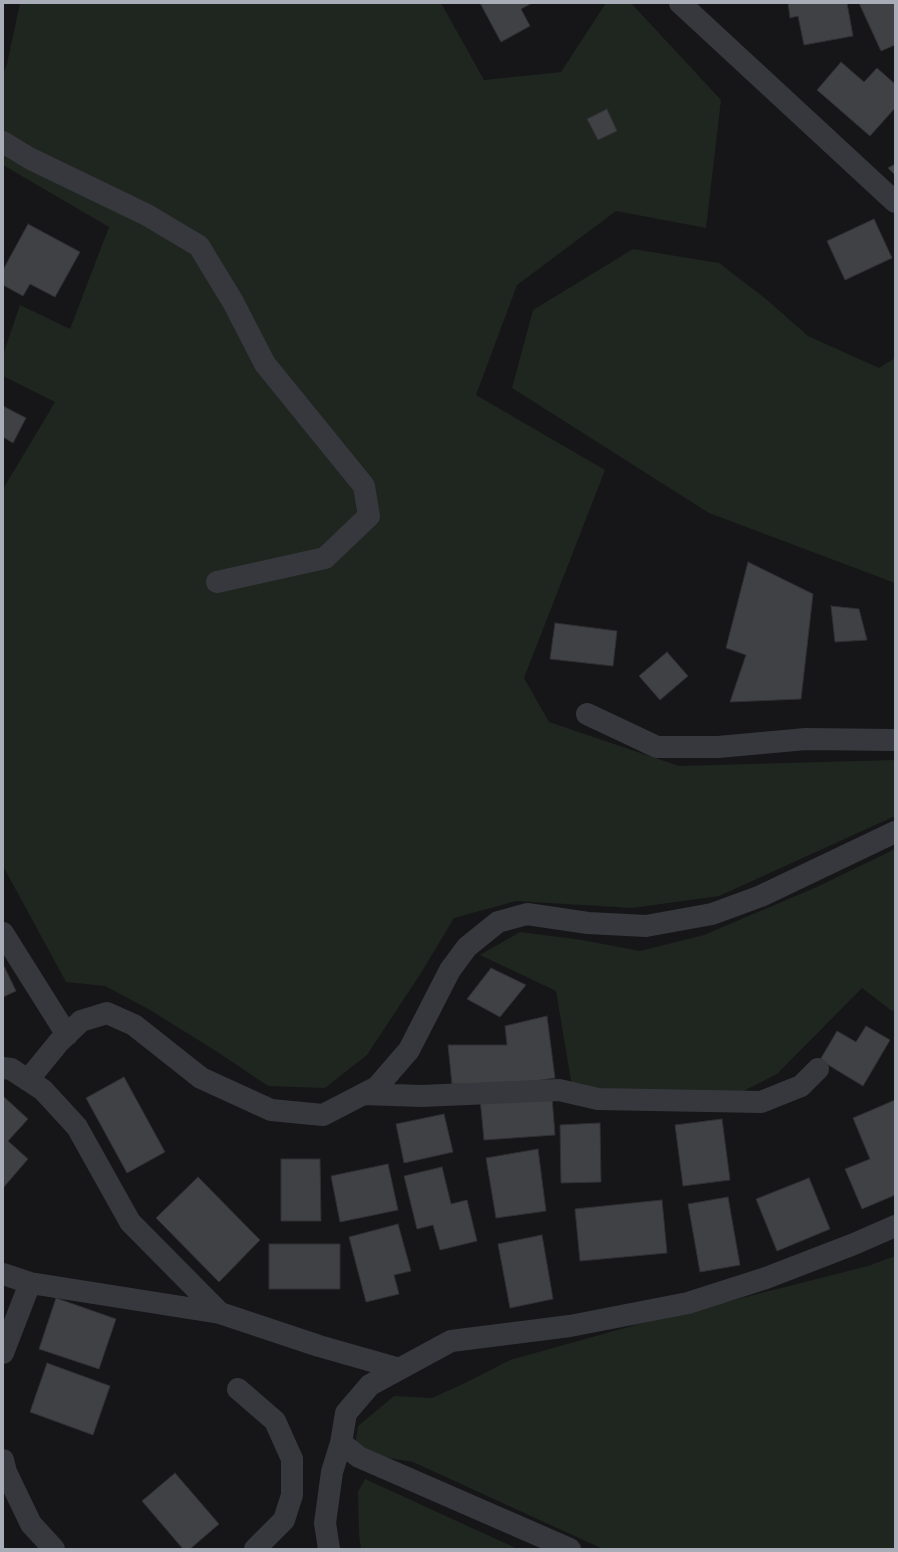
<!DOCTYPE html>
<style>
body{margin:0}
#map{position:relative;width:898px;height:1552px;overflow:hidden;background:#161618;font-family:Barlow,sans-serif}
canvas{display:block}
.frame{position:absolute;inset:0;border:4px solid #a8adb8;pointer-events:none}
</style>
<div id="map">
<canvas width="898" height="1552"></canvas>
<div class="frame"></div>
</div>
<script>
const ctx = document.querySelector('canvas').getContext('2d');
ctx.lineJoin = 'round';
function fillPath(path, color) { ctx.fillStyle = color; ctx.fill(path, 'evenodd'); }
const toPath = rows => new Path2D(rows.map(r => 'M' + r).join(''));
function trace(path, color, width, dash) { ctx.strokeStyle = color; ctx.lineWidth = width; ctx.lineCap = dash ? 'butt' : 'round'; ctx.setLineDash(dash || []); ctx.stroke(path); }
fillPath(toPath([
 [20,3,441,3,484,80,561,72,606,3,631,3,721,100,706,228,616,211,517,285,476,395,605,470,524,678,549,722,679,766,895,760,895,816,719,896,632,908,516,901,454,918,421,973,367,1055,325,1088,268,1086,219,1053,150,1010,105,986,66,982,3,866,3,489,55,402,3,376,3,355,20,305,70,329,109,227,3,165,3,74,7,64],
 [633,249,719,263,766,299,808,336,879,368,895,358,895,583,709,513,512,388,533,310],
 [895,849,895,1010,892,1011,862,988,777,1074,716,1105,575,1104,556,991,480,955,520,932,582,940,640,951,704,935,819,886],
 [895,1256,895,1549,603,1549,413,1462,354,1452,358,1426,394,1396,432,1398,467,1382,510,1360,639,1324,868,1266],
 [365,1479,518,1549,361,1549,359,1534,358,1492]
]), '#1e261f');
const building = toPath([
 [480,3,532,3,521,9,530,26,501,42,480,3],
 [788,3,847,3,853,36,804,45,798,16,790,18,788,3],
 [859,3,895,3,895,45,881,51,859,3],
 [841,62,864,82,877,68,895,84,895,108,870,136,817,90,841,62],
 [607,109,617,131,598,140,587,119,607,109],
 [895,164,895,175,888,168,895,164],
 [874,219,892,258,845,280,827,241,874,219],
 [28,224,80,252,55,297,30,284,23,296,3,285,3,270,28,224],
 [3,406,26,418,13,443,3,437,3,406],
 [748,562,813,594,801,699,730,702,746,655,726,648,748,562],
 [831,606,859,609,867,640,835,642,831,606],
 [555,623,617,631,613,666,550,659,555,623],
 [667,652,688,676,660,700,639,676,667,652],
 [3,964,16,991,3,997,3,964],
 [491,968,526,985,500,1017,467,999,491,968],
 [547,1016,555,1078,509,1085,452,1084,448,1045,507,1045,505,1026,547,1016],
 [866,1026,890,1040,863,1086,820,1060,837,1031,856,1042,866,1026],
 [124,1077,165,1152,127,1173,86,1098,124,1077],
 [3,1096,28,1119,8,1141,28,1159,3,1188,3,1096],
 [552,1097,555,1135,484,1140,480,1098,552,1097],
 [895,1100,895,1195,862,1209,845,1169,870,1159,853,1118,895,1100],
 [444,1114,453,1152,404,1163,396,1124,444,1114],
 [722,1119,730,1180,683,1186,675,1125,722,1119],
 [600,1123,601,1182,561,1183,560,1125,600,1123],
 [538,1149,546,1211,496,1218,486,1158,538,1149],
 [281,1159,320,1159,321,1221,281,1221,281,1159],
 [388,1164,398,1210,340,1222,331,1176,388,1164],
 [442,1167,451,1204,467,1200,477,1241,440,1250,433,1225,417,1229,404,1176,442,1167],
 [198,1177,260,1240,219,1282,156,1218,198,1177],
 [809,1178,830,1229,777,1251,756,1199,809,1178],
 [728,1197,740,1265,700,1272,688,1204,728,1197],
 [662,1200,667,1253,580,1261,575,1209,662,1200],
 [398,1224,411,1271,394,1275,399,1294,366,1302,349,1237,398,1224],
 [542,1235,553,1299,510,1308,498,1244,542,1235],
 [269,1244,340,1244,340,1289,269,1289,269,1244],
 [56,1298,116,1319,99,1369,39,1349,56,1298],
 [47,1363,110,1386,93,1435,30,1412,47,1363],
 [175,1473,219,1524,190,1549,183,1549,142,1501,175,1473]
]);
fillPath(building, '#404145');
trace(building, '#303034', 1);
trace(toPath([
 [680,3,895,202],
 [3,142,29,158,147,215,199,246,233,302,265,364,364,486,369,516,325,558,217,582],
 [587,714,657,747,718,747,806,739,895,740],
 [3,933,67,1035],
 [3,1068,11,1069,43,1090,77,1127,130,1222,220,1313],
 [28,1080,59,1042,81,1021,107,1013,134,1025,201,1078,271,1110,323,1115,377,1087,409,1050,450,970,467,947,498,922,527,914,588,923,646,926,712,914,761,896,895,832],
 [363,1094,422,1096,559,1090,598,1099,761,1102,801,1086,818,1069],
 [3,1274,30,1283,220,1313,319,1346,400,1369],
 [3,1353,30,1283],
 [238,1389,275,1421,292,1459,292,1495,284,1520,255,1549],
 [3,1460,6,1472,31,1524,54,1549],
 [329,1549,325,1523,332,1472,341,1443],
 [570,1549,359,1457,341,1443,346,1413,370,1385,451,1341,570,1326,688,1303,766,1278,854,1244,895,1226]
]), '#37383d', 22);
</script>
